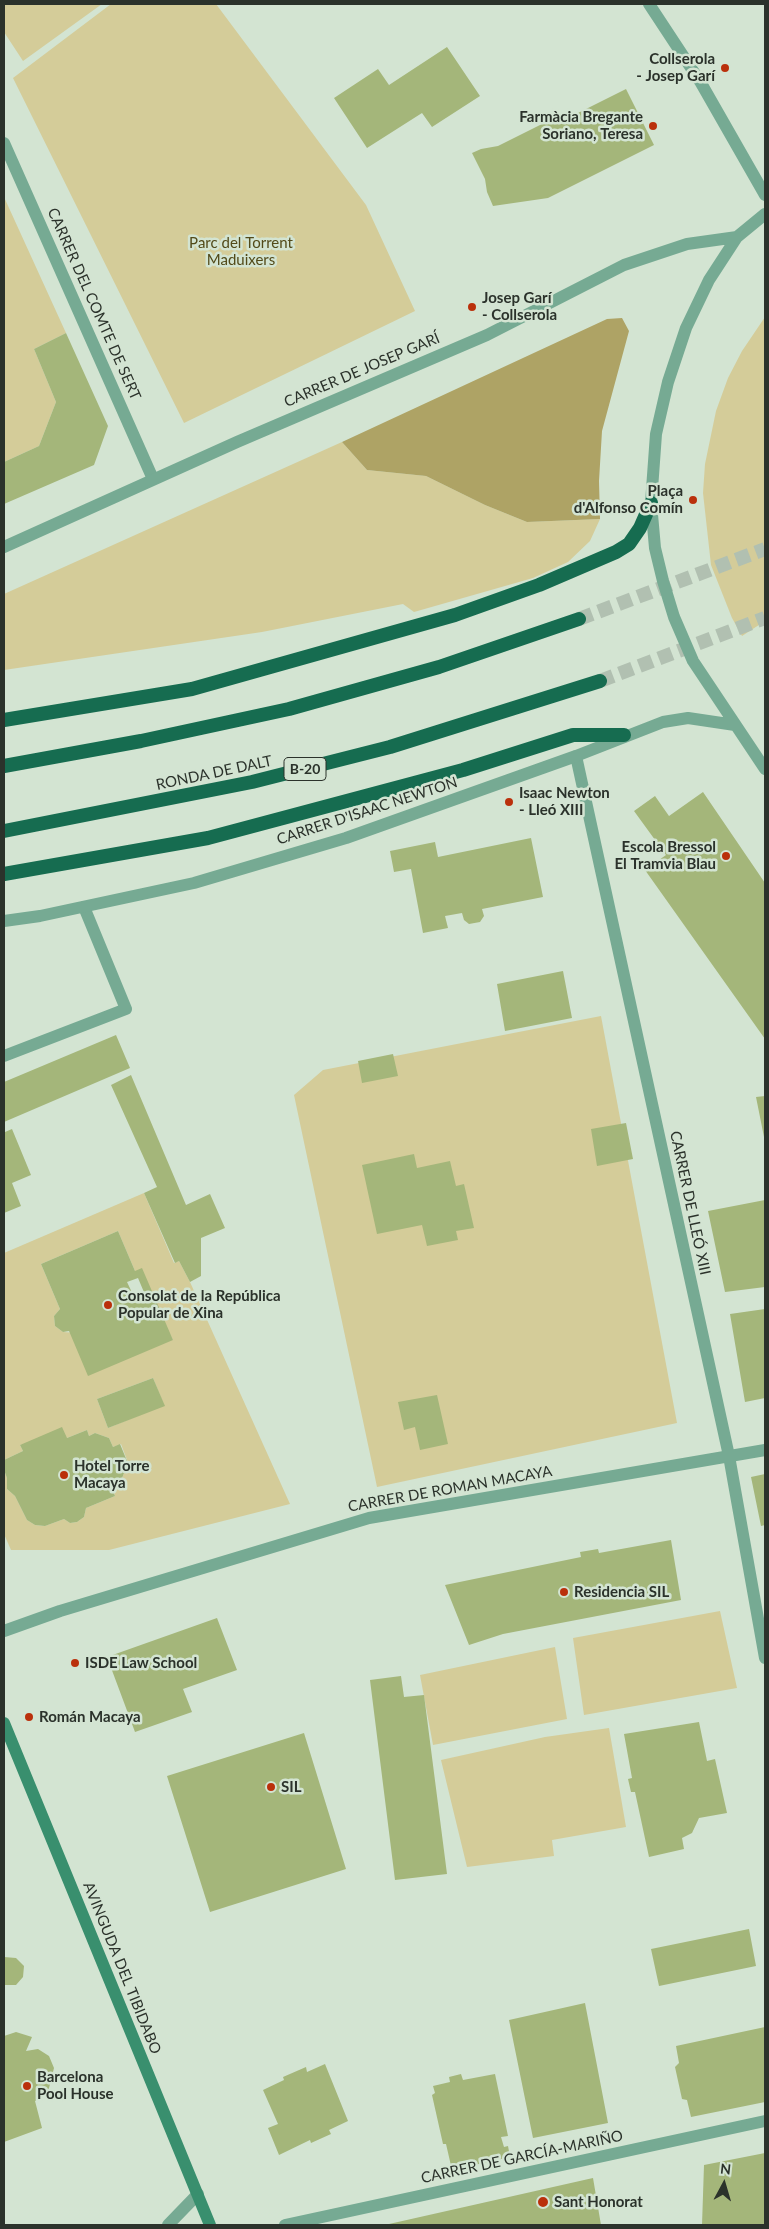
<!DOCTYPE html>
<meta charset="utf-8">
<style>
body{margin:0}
#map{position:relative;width:769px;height:2229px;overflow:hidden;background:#d3e4d2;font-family:Lato,sans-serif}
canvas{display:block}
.frame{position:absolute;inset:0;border:5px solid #2b322b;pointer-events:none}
.north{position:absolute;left:699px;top:2159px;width:50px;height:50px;-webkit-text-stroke:4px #d3e4d2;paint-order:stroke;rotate:6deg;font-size:14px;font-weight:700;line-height:20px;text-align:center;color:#2b322b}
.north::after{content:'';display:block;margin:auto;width:18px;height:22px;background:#2b322b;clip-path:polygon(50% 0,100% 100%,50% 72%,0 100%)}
</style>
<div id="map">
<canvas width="769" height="2229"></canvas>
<div class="frame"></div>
<div class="north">N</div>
</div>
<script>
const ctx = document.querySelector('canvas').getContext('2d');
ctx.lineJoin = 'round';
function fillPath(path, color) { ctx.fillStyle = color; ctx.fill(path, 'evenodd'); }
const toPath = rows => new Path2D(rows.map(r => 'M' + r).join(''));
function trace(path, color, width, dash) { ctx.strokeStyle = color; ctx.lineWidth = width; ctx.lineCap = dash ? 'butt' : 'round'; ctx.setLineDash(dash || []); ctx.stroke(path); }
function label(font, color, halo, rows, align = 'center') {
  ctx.font = font + ' Lato,sans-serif'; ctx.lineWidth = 5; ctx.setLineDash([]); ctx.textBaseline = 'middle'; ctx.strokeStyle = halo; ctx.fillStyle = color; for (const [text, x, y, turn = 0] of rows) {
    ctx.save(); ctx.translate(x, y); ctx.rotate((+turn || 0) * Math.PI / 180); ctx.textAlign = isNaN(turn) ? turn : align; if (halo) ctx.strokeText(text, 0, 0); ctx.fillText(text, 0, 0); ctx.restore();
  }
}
fillPath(toPath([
 [4,4,102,4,23,61,4,32],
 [111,4,216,4,366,205,415,311,184,423,13,78],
 [4,197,66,333,34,349,56,402,39,446,4,462],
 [765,317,765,621,742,636,732,618,711,565,703,493,705,464,716,411,728,378,742,351],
 [342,442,367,470,426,476,485,505,527,522,600,519,590,541,568,562,533,578,414,612,403,604,262,632,4,670,4,594],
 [601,1016,677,1423,377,1487,294,1095,323,1070],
 [144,1193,174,1263,179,1261,190,1282,290,1504,109,1550,11,1550,4,1534,4,1470,7,1478,7,1489,15,1496,27,1520,35,1525,45,1526,64,1519,70,1523,77,1522,84,1517,86,1508,115,1496,112,1489,119,1486,124,1473,120,1464,127,1460,121,1444,113,1447,109,1438,95,1433,89,1436,87,1430,67,1438,20,1445,23,1451,4,1460,4,1253],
 [118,1231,135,1271,173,1340,63,1332,55,1326,54,1316,60,1309,41,1264],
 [153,1378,164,1405,108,1428,97,1399],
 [720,1611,737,1688,584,1715,573,1638],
 [555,1647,567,1719,433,1745,420,1675],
 [609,1728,626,1827,552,1840,554,1856,467,1867,441,1760,545,1737]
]), '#d4cc99');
fillPath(toPath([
 [622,318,629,331,602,431,599,481,600,519,527,522,485,505,426,476,367,470,342,442,607,319]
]), '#aea365');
fillPath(toPath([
 [447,47,480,96,432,127,422,113,367,148,334,98,378,69,389,85],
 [626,89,654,145,548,198,493,206,487,192,485,179,472,153,481,149,498,146,558,116,576,114],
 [66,333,108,426,94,465,4,504,4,462,39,446,56,402,34,349],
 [703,792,765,883,765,1039,645,870,666,855,634,811,655,796,669,816],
 [531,838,543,897,482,909,484,916,480,922,469,924,464,920,462,913,445,916,448,928,423,933,411,869,394,872,390,851,435,842,438,857],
 [563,971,572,1018,505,1031,497,984],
 [116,1035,130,1068,4,1122,4,1082],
 [393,1054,398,1076,362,1083,358,1061],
 [131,1075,186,1205,210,1194,225,1228,201,1238,201,1276,190,1282,179,1261,175,1263,144,1193,157,1187,111,1085],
 [765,1096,765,1137,764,1137,756,1097],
 [626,1123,633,1159,597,1166,591,1129],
 [4,1128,5,1132,12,1129,31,1175,12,1183,21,1206,4,1213],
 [414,1154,417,1168,450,1161,456,1186,464,1184,474,1228,456,1231,458,1240,427,1246,422,1225,377,1234,362,1165],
 [765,1200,765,1287,725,1292,708,1211],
 [118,1231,135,1271,142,1268,173,1340,88,1376,69,1331,63,1332,55,1326,54,1316,60,1309,41,1264],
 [138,1278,146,1297,136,1301,127,1282],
 [765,1309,765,1398,745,1402,730,1314],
 [153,1378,165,1406,108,1428,97,1399],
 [437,1395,448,1444,420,1450,415,1427,404,1430,398,1402],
 [62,1427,67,1438,87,1430,89,1436,95,1433,109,1438,113,1447,120,1444,127,1461,120,1464,124,1473,119,1486,112,1489,115,1496,86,1508,84,1517,77,1522,70,1523,64,1519,45,1526,35,1525,27,1520,15,1496,7,1489,7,1478,4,1470,4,1460,23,1451,20,1445],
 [765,1474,765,1525,761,1526,751,1477],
 [671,1540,681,1600,503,1634,469,1645,445,1585,581,1557,580,1552,598,1549,599,1553],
 [217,1618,237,1670,183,1689,192,1712,135,1732,107,1657],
 [401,1676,404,1697,424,1695,447,1874,395,1880,370,1680],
 [699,1722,707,1761,715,1759,727,1813,699,1818,692,1833,682,1838,684,1849,649,1857,635,1792,631,1792,628,1779,632,1778,624,1734],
 [304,1733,346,1869,210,1912,167,1776],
 [749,1929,756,1966,659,1986,651,1949],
 [4,1957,16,1958,24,1966,23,1977,16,1985,4,1985],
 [585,2003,608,2123,533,2138,509,2020],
 [765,2027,765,2102,691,2117,687,2100,682,2099,675,2067,679,2063,676,2046],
 [16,2032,32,2037,26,2051,38,2049,49,2056,54,2068,48,2092,35,2101,42,2128,4,2142,4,2036],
 [325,2064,348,2121,329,2130,331,2134,311,2143,310,2140,279,2155,268,2128,278,2124,263,2090,284,2080,283,2077,306,2067,307,2072],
 [461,2074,463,2080,495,2074,508,2136,501,2137,504,2147,508,2146,510,2157,452,2170,446,2144,443,2144,432,2095,435,2093,433,2086,450,2082,449,2077],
 [765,2153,765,2225,702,2225,704,2165],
 [593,2178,601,2225,389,2225,389,2224]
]), '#a4b67a');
trace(toPath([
 [579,619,765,549],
 [600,681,765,618]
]), '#b1c0b1', 14, [14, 7]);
trace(toPath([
 [649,4,701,83,765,195],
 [4,143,153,479],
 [576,756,729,1456,765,1658],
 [4,1056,126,1009,84,907],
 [4,1631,60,1611,369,1518,765,1450],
 [168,2225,198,2194],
 [285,2225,765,2121]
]), '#76aa93', 12);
trace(toPath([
 [765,214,737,237,709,280,686,328,668,382,656,434,651,503,655,548,663,581,674,617,693,661,765,769],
 [4,547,237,442,487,335,624,265,687,244,737,237],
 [4,921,40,916,194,883,346,838,576,756,663,722,688,718,735,725]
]), '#76aa93', 12);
trace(toPath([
 [4,1723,210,2225]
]), '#398f6e', 12);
trace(toPath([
 [4,720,192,689,455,615,539,585,616,552,629,544,640,528,651,503],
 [4,766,141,741,289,709,439,667,579,619],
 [4,831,252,782,390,747,600,681],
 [4,874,208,838,463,770,573,735,624,735]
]), '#166c50', 14);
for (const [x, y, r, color] of [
 [725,68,5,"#ba300b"],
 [653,126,5,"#ba300b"],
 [472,307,5,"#ba300b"],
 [693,500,5,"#ba300b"],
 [509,802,5,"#ba300b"],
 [726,856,5,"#ba300b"],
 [108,1305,5,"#ba300b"],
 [64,1475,5,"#ba300b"],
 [564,1592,5,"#ba300b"],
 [75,1663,5,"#ba300b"],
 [29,1717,5,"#ba300b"],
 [271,1787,5,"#ba300b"],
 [27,2086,5,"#ba300b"],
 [543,2202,6,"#ba300b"]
]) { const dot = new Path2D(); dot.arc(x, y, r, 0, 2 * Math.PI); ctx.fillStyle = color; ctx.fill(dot); trace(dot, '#d3e4d2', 2); }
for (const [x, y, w] of [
 [305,769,42]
]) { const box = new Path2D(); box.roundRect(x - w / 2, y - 11.5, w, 23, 4); ctx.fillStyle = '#d3e4d2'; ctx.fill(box); trace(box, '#2b322b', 1); }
label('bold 14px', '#2b322b', null, [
 ["B-20",305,769]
]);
label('bold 15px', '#2b322b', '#d3e4d2', [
 ["Collserola",715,59,"right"],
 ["- Josep Garí",715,76,"right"],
 ["Farmàcia Bregante",643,117,"right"],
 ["Soriano, Teresa",643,134,"right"],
 ["Josep Garí",482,298],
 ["- Collserola",482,315],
 ["Plaça",683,491,"right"],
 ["d'Alfonso Comín",683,508,"right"],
 ["Isaac Newton",519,793],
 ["- Lleó XIII",519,810],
 ["Escola Bressol",716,847,"right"],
 ["El Tramvia Blau",716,864,"right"],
 ["Consolat de la República",118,1296],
 ["Popular de Xina",118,1313],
 ["Hotel Torre",74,1466],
 ["Macaya",74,1483],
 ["Residencia SIL",574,1592],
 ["ISDE Law School",85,1663],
 ["Román Macaya",39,1717],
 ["SIL",281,1787],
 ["Barcelona",37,2077],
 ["Pool House",37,2094],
 ["Sant Honorat",554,2202]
], 'left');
label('15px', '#524a19', '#d3e4d2', [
 ["Parc del Torrent",241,243],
 ["Maduixers",241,260]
]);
label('15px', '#2b322b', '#d3e4d2', [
 ["CARRER DEL COMTE DE SERT",94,304,66],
 ["CARRER DE JOSEP GARÍ",362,370,-23],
 ["RONDA DE DALT",214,773,-12],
 ["CARRER D'ISAAC NEWTON",367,811,-18],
 ["CARRER DE LLEÓ XIII",690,1203,78],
 ["CARRER DE ROMAN MACAYA",450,1489,-10],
 ["AVINGUDA DEL TIBIDABO",122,1968,68],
 ["CARRER DE GARCÍA-MARIÑO",522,2157,-12]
]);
</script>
